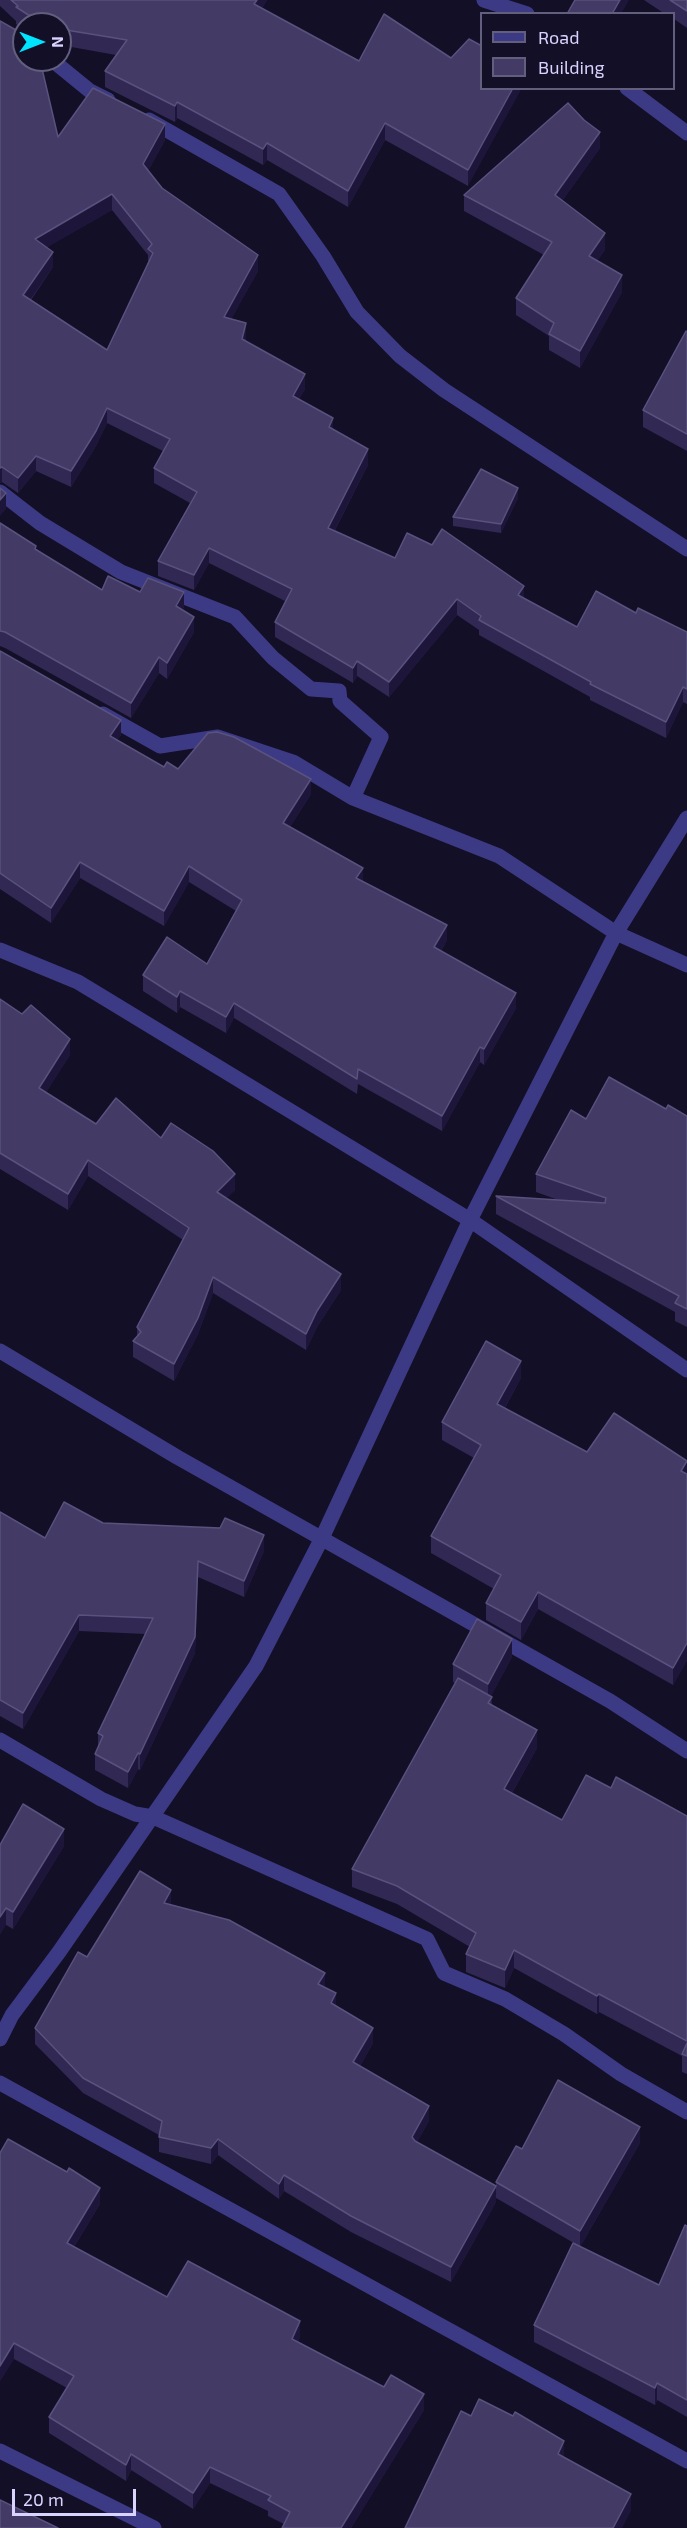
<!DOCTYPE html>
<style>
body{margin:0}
#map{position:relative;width:687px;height:2528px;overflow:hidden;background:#130f26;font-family:"Exo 2",sans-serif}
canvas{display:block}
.legend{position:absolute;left:480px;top:12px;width:195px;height:78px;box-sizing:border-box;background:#130f26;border:2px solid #625e7d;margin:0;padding:8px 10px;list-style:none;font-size:18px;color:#d9d4ff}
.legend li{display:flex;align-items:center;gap:12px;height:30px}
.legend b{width:30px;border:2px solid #625e7d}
.north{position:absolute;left:12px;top:12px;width:60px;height:60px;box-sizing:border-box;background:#130f26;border:2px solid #625e7d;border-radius:50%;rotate:90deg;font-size:16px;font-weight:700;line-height:24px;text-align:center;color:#d9d4ff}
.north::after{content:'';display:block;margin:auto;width:21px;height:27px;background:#00e5ff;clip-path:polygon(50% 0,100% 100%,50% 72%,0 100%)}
.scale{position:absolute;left:12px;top:2489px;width:124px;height:27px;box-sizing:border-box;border:3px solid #d9d4ff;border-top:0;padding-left:8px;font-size:18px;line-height:21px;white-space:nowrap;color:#d9d4ff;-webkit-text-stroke:4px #130f26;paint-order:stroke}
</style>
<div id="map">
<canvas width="687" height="2528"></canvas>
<ul class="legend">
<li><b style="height:8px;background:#3d3a85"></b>Road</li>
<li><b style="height:16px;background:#433a66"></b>Building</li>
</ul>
<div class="north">N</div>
<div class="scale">20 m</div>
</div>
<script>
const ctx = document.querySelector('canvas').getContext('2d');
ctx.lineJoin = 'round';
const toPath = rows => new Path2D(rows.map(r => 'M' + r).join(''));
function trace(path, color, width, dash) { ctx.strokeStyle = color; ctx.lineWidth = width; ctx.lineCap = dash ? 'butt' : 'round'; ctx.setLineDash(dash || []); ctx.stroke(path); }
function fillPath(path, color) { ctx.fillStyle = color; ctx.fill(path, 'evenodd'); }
trace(toPath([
 [484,0,527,14],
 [52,60,90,91,108,100],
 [627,88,687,133],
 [149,120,279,194,323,256,357,312,400,356,444,390,687,549],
 [0,492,40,523,121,572,235,617,273,658,311,689,339,691,340,701,381,737,353,798],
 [103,714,160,746,218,737,293,762,353,798,499,856,616,933,687,965],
 [0,950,78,982,470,1220,687,1370],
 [0,1351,177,1457,610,1701,687,1751],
 [0,1740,101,1799,135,1814,153,1817,427,1939,444,1973,505,1999,564,2034,621,2074,687,2112],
 [0,2039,12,2015,59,1952,256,1666,322,1538,470,1220,616,933,687,818],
 [0,2083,687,2461],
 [0,2451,154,2528]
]), '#3d3a85', 15);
fillPath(toPath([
 [0,0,267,0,262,8,359,61,451,58,469,39,468,186,385,140,348,207,267,160,263,165,177,118,175,122,105,87,105,71,116,55,60,45,60,24,24,24,24,29,16,24,16,21,0,6],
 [644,0,687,0,687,28,674,19,674,14,665,14],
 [0,21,58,137,165,140,148,171,162,188,258,271,231,319,246,338,246,341,305,389,299,399,333,429,368,465,335,530,395,558,524,598,577,627,636,613,687,632,687,704,683,702,666,738,590,700,590,697,479,635,479,630,457,615,389,697,357,676,353,683,275,637,275,622,285,601,209,563,194,590,158,576,158,561,190,503,154,483,154,468,163,451,107,423,96,446,71,487,36,471,18,493,2,482,0,483],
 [112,210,148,255,148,263,107,350,31,300,53,267,47,247],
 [600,148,562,201,605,250,597,261,622,292,580,368,549,350,549,336,516,315,516,298,544,255,464,211,464,195],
 [687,332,687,451,643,427,643,410],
 [518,498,501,533,453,526,453,517],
 [0,523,36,550,102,590,140,592,184,607,182,610,194,632,167,679,159,673,131,718,5,648,0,646],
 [0,651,121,735,117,740,164,767,311,794,290,827,363,881,447,940,441,951,516,1008,484,1065,480,1062,442,1131,358,1084,357,1094,234,1018,226,1033,180,1007,177,1013,143,991,143,975,207,964,236,911,189,882,164,926,80,878,51,923,0,889],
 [0,999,70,1055,46,1092,96,1124,161,1138,235,1190,226,1198,341,1290,317,1327,306,1350,213,1293,198,1334,174,1381,133,1357,133,1341,137,1337,137,1327,183,1240,88,1176,68,1210,0,1169],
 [666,1109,687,1116,687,1327,675,1321,675,1312,496,1214,496,1196,561,1201,536,1192,536,1174,586,1119],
 [521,1378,505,1408,587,1452,687,1474,687,1660,673,1685,538,1609,521,1640,486,1620,486,1603,494,1589,431,1553,431,1536,474,1458,442,1440,442,1422],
 [0,1512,45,1538,103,1523,264,1551,244,1597,198,1577,195,1653,140,1770,138,1769,128,1788,95,1770,95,1754,98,1747,98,1733,145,1634,79,1631,23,1729,0,1716],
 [512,1657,491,1696,492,1705,537,1748,512,1793,562,1820,611,1788,687,1816,687,2074,682,2072,682,2056,599,2012,597,2014,514,1968,505,1988,466,1972,466,1954,470,1947,397,1904,352,1887,352,1869,455,1683,453,1682,453,1664],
 [0,1845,64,1846,13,1929,6,1925],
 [171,1905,325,1987,336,2007,373,2043,360,2066,429,2121,417,2142,496,2202,451,2282,351,2232,284,2191,279,2199,218,2155,211,2164,159,2152,159,2135,83,2093,35,2044,35,2028,87,1957],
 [640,2143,580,2247,659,2285,687,2226,687,2417,657,2400,655,2405,534,2342,534,2325,579,2246,496,2198,496,2182,522,2149],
 [0,2153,100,2204,74,2247,167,2297,300,2337,298,2342,424,2410,351,2528,282,2528,284,2524,268,2516,268,2511,210,2483,193,2509,131,2470,126,2481,49,2433,49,2417,67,2388,14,2359]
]), '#312854');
fillPath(toPath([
 [257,0,267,0,254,20,254,4],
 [620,0,629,0,621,14,612,14],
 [513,88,522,88,468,186,468,170],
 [177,102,177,118,175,122,175,106],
 [385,123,385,140,348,207,348,191],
 [165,124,165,140,143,180,143,164],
 [600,132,600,148,555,211,555,195],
 [267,143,267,160,263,165,263,149],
 [112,194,112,210,35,254,35,239],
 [605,233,605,250,589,273,589,256],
 [53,252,53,267,23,310,23,295],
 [258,255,258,271,224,333,224,317],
 [622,275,622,292,580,368,580,351],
 [246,323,246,338,242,355,242,339],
 [305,374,305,389,293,411,293,396],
 [107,408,107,423,96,446,71,487,71,471],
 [333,418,333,434,329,427],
 [368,449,368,465,328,543,328,528],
 [36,456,36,471,18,493,18,478],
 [2,467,2,482,0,483,0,468],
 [518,488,518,498,501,533,501,524],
 [6,493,6,509,0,516,0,500],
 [209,548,209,563,194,590,194,575],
 [524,586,524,602,518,595],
 [184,592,184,607,176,622,176,606],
 [457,599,457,615,389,697,389,682],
 [194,617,194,632,167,679,167,663],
 [159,657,159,673,131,718,131,703],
 [357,661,357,676,353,683,353,668],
 [683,687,683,702,666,738,666,722],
 [121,720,121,735,110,751,110,736],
 [311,779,311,794,283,838,283,823],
 [80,862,80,878,51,923,51,908],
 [189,866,189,882,164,926,164,911],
 [363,868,363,884,356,878],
 [447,925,447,940,434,963,434,947],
 [180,991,180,1007,177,1013,177,997],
 [516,993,516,1008,484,1065,484,1049],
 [234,1003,234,1018,226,1033,226,1017],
 [70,1039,70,1055,39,1104,39,1088],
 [480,1047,480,1062,442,1131,442,1116],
 [88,1160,88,1176,68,1210,68,1194],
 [235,1174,235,1190,217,1208,217,1192],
 [341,1274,341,1290,317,1327,306,1350,306,1334,317,1311],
 [213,1277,213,1293,198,1334,174,1381,174,1364],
 [521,1361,521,1378,497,1422,497,1404],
 [687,1461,687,1479,681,1471],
 [264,1535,264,1551,244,1597,244,1581],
 [198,1561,195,1653,140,1770,140,1754],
 [538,1592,538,1609,521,1640,521,1622],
 [79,1615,79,1631,23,1729,23,1713],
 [512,1639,512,1657,488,1702,488,1684],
 [687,1643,687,1660,673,1685,673,1668],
 [537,1730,537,1748,504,1807,504,1789],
 [138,1753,138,1769,128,1788,128,1772],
 [64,1829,64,1846,13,1929,13,1912],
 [171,1890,171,1906,164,1903],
 [6,1908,6,1925,0,1935,0,1917],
 [514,1950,514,1968,505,1988,505,1970],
 [325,1973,325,1988,318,1984],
 [336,1993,336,2009,331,2003],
 [599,1994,599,2012,597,2014,597,1996],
 [373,2028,373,2043,353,2078,353,2062],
 [429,2106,429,2121,412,2152,412,2137],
 [640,2127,640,2143,580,2247,580,2231],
 [218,2139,218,2155,211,2164,211,2148],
 [284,2175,284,2191,279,2199,279,2184],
 [496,2186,496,2202,451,2282,451,2267],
 [100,2188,100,2204,67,2258,67,2243],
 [300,2321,300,2337,292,2355,292,2339],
 [14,2343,14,2359,0,2382,0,2366],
 [657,2383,657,2400,655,2405,655,2388],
 [424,2394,424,2410,351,2528,341,2528],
 [564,2441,564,2458,558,2454],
 [131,2454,131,2470,126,2481,126,2465],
 [210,2467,210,2483,193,2509,193,2493],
 [631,2494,631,2511,622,2528,613,2528]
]), '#1d163a');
const building = toPath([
 [11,0,257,0,254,4,359,61,384,14,451,58,469,39,482,46,482,88,513,88,468,170,385,123,348,191,267,143,263,149,177,102,175,106,105,71,127,40,60,29,60,24,33,24,30,16,16,7,18,6,11,0],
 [575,0,620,0,612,14,567,14,575,0],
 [670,0,687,0,687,11,670,0],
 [0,21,23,34,24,34,24,60,40,60,58,137,93,88,165,124,143,164,162,188,258,255,224,317,246,323,242,339,305,374,293,396,333,418,329,427,368,449,328,528,395,558,407,533,432,545,442,529,524,586,518,595,577,627,596,591,636,613,638,608,687,632,687,689,683,687,666,722,590,684,591,682,479,620,481,616,457,599,389,682,357,661,353,668,275,622,292,589,209,548,194,575,158,561,197,492,154,468,170,439,107,408,96,431,71,471,36,456,18,478,2,467,0,468,0,21],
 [112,194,152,244,148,249,153,253,107,350,23,295,53,252,35,239,112,194],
 [568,103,584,120,600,132,555,195,605,233,589,256,622,275,580,351,549,334,554,323,516,298,552,242,464,195,568,103],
 [686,331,687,332,687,434,643,410,686,331],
 [481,469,518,488,501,524,453,517,481,469],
 [0,488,6,493,0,500,0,488],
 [0,523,36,546,35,549,102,590,108,576,140,592,148,578,184,592,176,606,194,617,167,663,159,657,131,703,5,632,0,631,0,523],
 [0,651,121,720,110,736,164,767,167,762,178,769,208,733,217,732,234,737,311,779,283,823,363,868,356,878,447,925,434,947,516,993,484,1049,480,1047,442,1116,358,1069,357,1079,234,1003,226,1017,180,991,177,997,143,975,167,937,207,964,242,900,189,866,164,911,80,862,51,908,0,873,0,651],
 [0,999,22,1014,31,1005,70,1039,39,1088,96,1124,116,1098,161,1138,171,1123,213,1151,235,1174,217,1192,341,1274,317,1311,306,1334,213,1277,198,1318,174,1364,133,1341,141,1332,137,1327,189,1228,88,1160,68,1194,0,1153,0,999],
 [609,1077,666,1109,668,1105,687,1116,687,1309,675,1303,679,1296,496,1196,605,1203,606,1198,536,1174,571,1110,586,1119,609,1077],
 [486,1341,521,1361,497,1404,587,1452,614,1413,687,1461,681,1471,687,1474,687,1643,673,1668,538,1592,521,1622,486,1603,501,1575,431,1536,481,1445,442,1422,486,1341],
 [64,1502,103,1523,220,1528,225,1518,264,1535,244,1581,198,1561,195,1637,140,1754,138,1753,128,1772,95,1754,103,1736,98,1733,153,1618,79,1615,23,1713,0,1700,0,1512,45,1538,64,1502],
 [477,1619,512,1639,488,1684,453,1664,477,1619],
 [458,1678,492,1697,488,1703,537,1730,504,1789,562,1820,586,1775,611,1788,616,1777,687,1816,687,2041,599,1994,597,1996,514,1950,505,1970,466,1954,476,1933,397,1886,352,1869,458,1678],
 [23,1804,64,1829,13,1912,6,1908,0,1917,0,1845,23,1804],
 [140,1871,171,1890,164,1903,229,1920,325,1973,318,1984,336,1993,331,2003,373,2028,353,2062,429,2106,412,2137,415,2141,496,2186,451,2267,351,2216,284,2175,279,2184,218,2139,211,2148,159,2137,162,2121,83,2078,35,2028,78,1952,87,1957,140,1871],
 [687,2043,687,2056,682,2054,687,2043],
 [558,2080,640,2127,580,2231,496,2182,516,2146,522,2149,558,2080],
 [8,2139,67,2172,69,2168,100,2188,67,2243,167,2297,188,2261,300,2321,292,2339,384,2387,391,2375,424,2394,341,2528,282,2528,290,2512,268,2500,271,2496,210,2467,193,2493,131,2454,126,2465,49,2417,74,2376,14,2343,0,2366,0,2153,8,2139],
 [685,2225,687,2226,687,2400,657,2383,655,2388,534,2325,573,2243,659,2285,685,2225],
 [479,2399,513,2416,515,2412,564,2441,558,2454,631,2494,613,2528,405,2528,461,2411,471,2416,479,2399],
 [0,2500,58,2528,0,2528,0,2500]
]);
fillPath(building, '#433a66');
trace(building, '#5a527e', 1.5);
</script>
